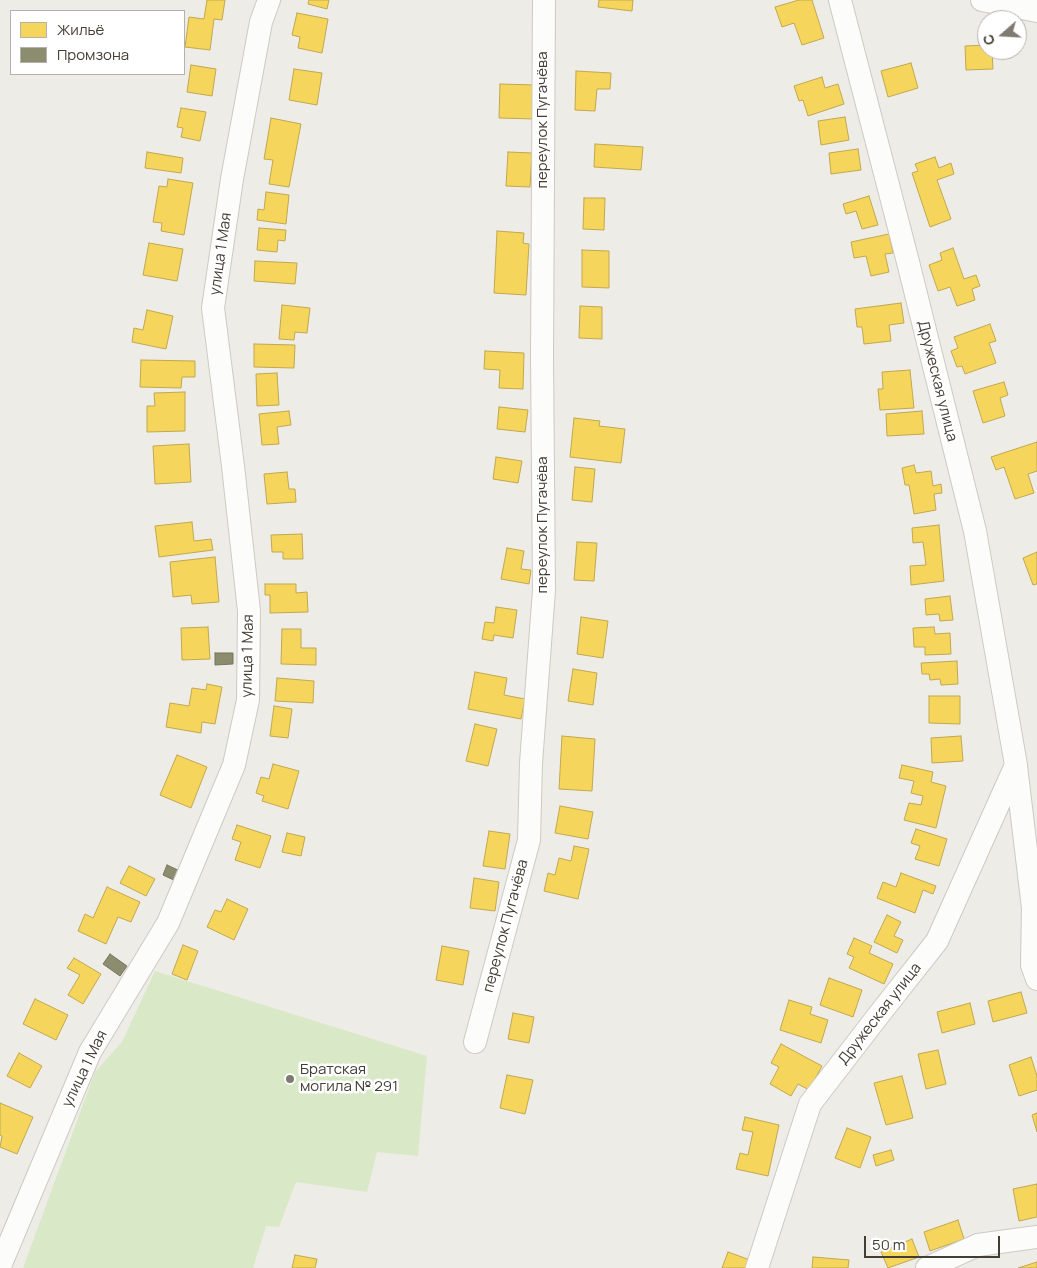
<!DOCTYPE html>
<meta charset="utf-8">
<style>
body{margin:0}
#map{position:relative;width:1037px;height:1268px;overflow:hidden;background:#eeece6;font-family:Manrope,sans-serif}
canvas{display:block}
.legend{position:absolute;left:10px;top:10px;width:175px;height:65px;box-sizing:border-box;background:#fff;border:1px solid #b4b2ae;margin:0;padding:6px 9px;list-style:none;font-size:15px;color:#433e34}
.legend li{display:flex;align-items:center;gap:10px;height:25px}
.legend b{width:25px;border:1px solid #b4b2ae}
.north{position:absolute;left:977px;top:10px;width:50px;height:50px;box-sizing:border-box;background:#fff;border:1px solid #b4b2ae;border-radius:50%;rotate:251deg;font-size:14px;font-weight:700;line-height:20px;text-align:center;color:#433e34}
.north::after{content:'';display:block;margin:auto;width:18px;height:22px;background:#7f7b72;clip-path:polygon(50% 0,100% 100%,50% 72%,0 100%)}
.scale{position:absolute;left:864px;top:1236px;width:136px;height:22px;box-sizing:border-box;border:2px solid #433e34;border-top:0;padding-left:6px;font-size:15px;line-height:18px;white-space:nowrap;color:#433e34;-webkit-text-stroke:4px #fff;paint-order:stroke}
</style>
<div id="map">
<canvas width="1037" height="1268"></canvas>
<ul class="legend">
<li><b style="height:14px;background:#f6d55c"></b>Жильё</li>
<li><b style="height:14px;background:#8c8c6e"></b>Промзона</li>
</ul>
<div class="north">С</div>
<div class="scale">50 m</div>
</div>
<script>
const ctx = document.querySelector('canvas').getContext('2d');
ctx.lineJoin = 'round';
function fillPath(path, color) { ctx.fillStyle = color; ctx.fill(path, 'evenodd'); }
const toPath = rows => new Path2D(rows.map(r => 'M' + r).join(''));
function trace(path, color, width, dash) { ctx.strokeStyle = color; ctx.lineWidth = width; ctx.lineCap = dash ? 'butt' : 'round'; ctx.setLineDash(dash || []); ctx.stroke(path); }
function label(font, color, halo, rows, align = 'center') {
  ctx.font = font + ' Manrope,sans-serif'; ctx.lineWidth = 5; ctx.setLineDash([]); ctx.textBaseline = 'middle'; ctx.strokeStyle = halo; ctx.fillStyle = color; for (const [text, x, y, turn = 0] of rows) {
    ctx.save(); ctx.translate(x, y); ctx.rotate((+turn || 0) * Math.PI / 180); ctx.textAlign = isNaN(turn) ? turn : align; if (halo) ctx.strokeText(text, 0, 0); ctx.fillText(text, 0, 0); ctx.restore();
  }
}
fillPath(toPath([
 [155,971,427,1056,418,1156,377,1152,367,1192,296,1182,279,1227,266,1226,253,1268,23,1268,95,1072,122,1042]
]), '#d9e8c6');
const homes = toPath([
 [207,0,225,0,222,20,214,19,210,50,185,47,189,17,204,19,207,0],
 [309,0,329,0,327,9,308,4,309,0],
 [599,0,633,0,632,11,598,7,599,0],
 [799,0,812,0,824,38,802,45,794,23,782,27,775,7,799,0],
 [297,13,328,19,322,53,298,48,300,37,292,35,297,13],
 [987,45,987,50,992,50,993,69,966,70,965,46,987,45],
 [911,63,918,88,888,97,881,71,911,63],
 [191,65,216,69,212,96,187,92,191,65],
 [294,69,322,73,317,105,289,100,294,69],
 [576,71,611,73,610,89,597,89,595,111,575,110,576,71],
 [822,77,825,88,838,84,844,104,808,116,803,100,799,101,794,86,822,77],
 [500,84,536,85,535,119,499,118,500,84],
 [181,108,206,112,200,141,181,137,183,128,177,127,181,108],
 [845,117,849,140,821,145,818,121,845,117],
 [271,118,301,124,289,187,269,184,273,160,264,159,271,118],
 [595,144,643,147,641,170,594,167,595,144],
 [858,149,861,170,831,174,829,153,858,149],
 [147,152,183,158,181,173,145,168,147,152],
 [508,152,532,153,530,187,506,186,508,152],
 [935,157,939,168,951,163,954,174,937,180,951,219,930,227,912,173,918,171,915,164,935,157],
 [168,179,193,183,184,235,161,231,162,223,153,222,159,186,167,187,168,179],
 [266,192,289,195,286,224,257,220,258,209,264,210,266,192],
 [869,196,878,225,862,229,856,211,846,214,843,204,869,196],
 [584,198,605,198,604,230,583,229,584,198],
 [259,228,286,230,285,241,278,240,277,252,257,250,259,228],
 [497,231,524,233,523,243,529,244,526,295,494,293,497,231],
 [889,234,893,253,885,254,889,272,871,276,866,256,854,258,851,242,889,234],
 [149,243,183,249,177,281,143,275,149,243],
 [953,248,964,279,976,275,980,286,972,289,975,300,957,306,950,287,938,291,929,265,942,260,940,253,953,248],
 [582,250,609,251,609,288,582,287,582,250],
 [255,261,297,263,295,284,254,281,255,261],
 [901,303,904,323,889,325,891,341,864,344,862,327,857,327,855,309,901,303],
 [282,305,310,308,307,333,295,332,294,340,279,339,282,305],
 [580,306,602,307,602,339,579,338,580,306],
 [147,310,173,316,166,349,132,342,134,328,143,330,147,310],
 [990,324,996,341,989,343,996,363,965,374,962,366,957,367,951,351,958,348,954,337,990,324],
 [254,344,295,345,294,368,254,367,254,344],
 [485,351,524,353,523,389,499,388,500,370,484,369,485,351],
 [141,360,195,361,195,377,182,377,181,388,140,387,141,360],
 [910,370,914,408,880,410,878,389,883,389,882,372,910,370],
 [277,373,279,405,257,406,256,374,277,373],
 [1004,382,1008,395,1000,398,1005,416,983,423,973,391,1004,382],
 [185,392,185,431,147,432,147,406,155,406,154,393,185,392],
 [499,407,528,410,525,432,497,429,499,407],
 [289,411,291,425,277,427,279,444,262,445,259,414,289,411],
 [922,411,924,434,887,436,886,414,922,411],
 [574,418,600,421,599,426,625,429,621,463,570,457,574,418],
 [1037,442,1037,471,1028,474,1034,493,1015,499,1004,467,996,470,991,457,1037,442],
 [189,444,191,482,155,484,153,446,189,444],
 [496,457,522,461,518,483,493,479,496,457],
 [914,465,916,473,931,471,933,486,941,484,942,493,934,494,936,510,914,514,909,485,905,485,902,468,914,465],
 [575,467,595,469,592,502,572,500,575,467],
 [287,472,289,489,295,489,296,502,267,504,264,474,287,472],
 [192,522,194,541,211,539,213,550,159,557,155,526,192,522],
 [939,525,944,581,911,585,910,566,926,565,923,542,913,543,912,528,939,525],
 [302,534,303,559,283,559,283,552,272,552,271,535,302,534],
 [577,542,597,543,594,581,574,580,577,542],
 [507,548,524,551,521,569,531,570,529,584,501,579,507,548],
 [1037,552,1037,584,1033,585,1023,558,1037,552],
 [215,557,219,602,192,604,191,595,173,597,170,562,215,557],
 [265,584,296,584,296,593,307,592,308,612,270,613,270,595,265,595,265,584],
 [950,596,953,620,940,621,939,614,926,615,925,599,950,596],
 [496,607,517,610,513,638,494,635,493,641,482,639,485,622,494,623,496,607],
 [581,617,608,621,603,658,577,654,581,617],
 [208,627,210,659,182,660,181,628,208,627],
 [934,627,935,634,950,633,951,654,925,655,925,647,914,647,913,628,934,627],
 [282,629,301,629,301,648,316,648,316,665,281,664,282,629],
 [957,661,958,684,941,685,940,679,930,680,929,674,922,674,921,663,957,661],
 [573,669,597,673,593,705,568,701,573,669],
 [475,672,507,678,504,695,525,699,521,719,468,709,475,672],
 [277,678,314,681,313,703,275,701,277,678],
 [207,684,222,687,215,724,202,722,201,733,166,727,170,703,189,706,192,688,206,690,207,684],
 [929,696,960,696,960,724,929,723,929,696],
 [274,706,292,709,288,738,270,736,274,706],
 [475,724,497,729,488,766,466,761,475,724],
 [562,736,595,739,592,791,559,789,562,736],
 [961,736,963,761,932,763,931,738,961,736],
 [177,755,207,767,191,808,160,795,177,755],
 [273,764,299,771,288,809,262,801,264,796,256,793,261,777,269,779,273,764],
 [902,765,933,772,931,782,946,786,936,828,904,820,909,803,921,805,923,796,911,793,914,781,899,778,902,765],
 [560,806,593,812,588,839,555,833,560,806],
 [237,825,271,836,260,868,235,860,241,842,232,839,237,825],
 [916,829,947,839,939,866,915,859,920,846,911,843,916,829],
 [489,831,510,834,505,869,483,866,489,831],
 [287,833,305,837,301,856,282,852,287,833],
 [574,846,589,849,578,899,544,891,548,873,555,875,559,858,571,861,574,846],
 [129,866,155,879,146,896,120,883,129,866],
 [901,873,936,886,933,894,923,890,915,913,877,898,883,882,896,887,901,873],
 [474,878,499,882,495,911,470,908,474,878],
 [107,887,140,902,131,922,118,917,106,944,78,931,85,914,93,918,107,887],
 [227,899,248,909,234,940,207,927,215,910,221,912,227,899],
 [887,915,901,922,894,936,903,940,897,953,874,942,887,915],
 [854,938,872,946,869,953,893,964,884,984,849,968,854,957,847,954,854,938],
 [183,945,198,951,187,980,172,974,183,945],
 [442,946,469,951,463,985,436,980,442,946],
 [74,958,101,974,83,1004,68,995,80,975,67,968,74,958],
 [829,978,862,990,853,1017,820,1005,829,978],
 [1021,992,1027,1013,993,1022,988,1001,1021,992],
 [35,999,68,1015,56,1040,23,1024,35,999],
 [789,1000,812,1007,810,1014,828,1020,821,1043,780,1030,789,1000],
 [970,1003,975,1024,942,1033,937,1012,970,1003],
 [513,1013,534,1017,529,1043,508,1039,513,1013],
 [781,1044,822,1066,809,1090,798,1084,791,1096,770,1084,779,1067,771,1063,781,1044],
 [938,1050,946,1084,926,1089,918,1054,938,1050],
 [19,1053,42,1066,30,1088,7,1076,19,1053],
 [1031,1057,1037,1076,1037,1090,1019,1096,1009,1065,1031,1057],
 [507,1075,533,1080,525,1114,500,1108,507,1075],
 [902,1076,913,1118,886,1125,874,1083,902,1076],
 [0,1103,33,1117,17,1154,0,1147,2,1136,0,1135,0,1103],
 [1037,1113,1037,1132,1032,1115,1037,1113],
 [745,1117,779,1125,768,1176,736,1169,740,1153,748,1155,753,1132,742,1130,745,1117],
 [847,1128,871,1137,860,1168,835,1158,847,1128],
 [891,1150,894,1160,876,1166,873,1155,891,1150],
 [1037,1184,1037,1217,1019,1221,1013,1189,1037,1184],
 [958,1220,964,1239,930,1251,924,1232,958,1220],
 [912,1239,919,1257,888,1268,881,1252,912,1239],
 [728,1252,750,1260,747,1268,722,1268,728,1252],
 [295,1255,317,1259,315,1268,292,1268,295,1255],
 [813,1257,849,1260,848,1268,812,1268,813,1257],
 [1037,1262,1037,1268,1018,1268,1037,1262]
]);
fillPath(homes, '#f6d55c');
trace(homes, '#c0a850', 1);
const industry = toPath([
 [215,653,233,653,233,664,215,665,215,653],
 [167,865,180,871,176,881,163,875,167,865],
 [110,954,127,966,120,976,103,964,110,954]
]);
fillPath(industry, '#8c8c6e');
trace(industry, '#76755d', 1);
const minor = toPath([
 [982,0,1037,11],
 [1016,766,1033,908,1032,965,1037,979],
 [475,1042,529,840,531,763,544,590,542,357,544,0],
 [0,1266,90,1052,168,923,234,765,248,700,249,611,233,466,213,308,232,179,261,22,269,0],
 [757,1268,810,1104,881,1012,937,941,1016,765,975,531,908,262,840,0],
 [927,1268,978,1245,1037,1237]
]);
trace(minor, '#cccac4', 24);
trace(minor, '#fcfcfb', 22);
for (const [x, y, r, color] of [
 [290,1079,5,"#7f7b72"]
]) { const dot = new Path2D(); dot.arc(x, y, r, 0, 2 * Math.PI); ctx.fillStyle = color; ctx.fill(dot); trace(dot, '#fff', 2); }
label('15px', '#433e34', '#fff', [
 ["переулок Пугачёва",543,120,-90],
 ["улица 1 Мая",221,254,-82],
 ["Дружеская улица",937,381,76],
 ["переулок Пугачёва",543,525,-90],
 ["улица 1 Мая",248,656,-89],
 ["переулок Пугачёва",506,926,-75],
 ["Дружеская улица",880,1014,-52],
 ["улица 1 Мая",85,1069,-64]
]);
label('15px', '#433e34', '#fff', [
 ["Братская",300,1070],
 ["могила № 291",300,1087]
], 'left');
</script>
